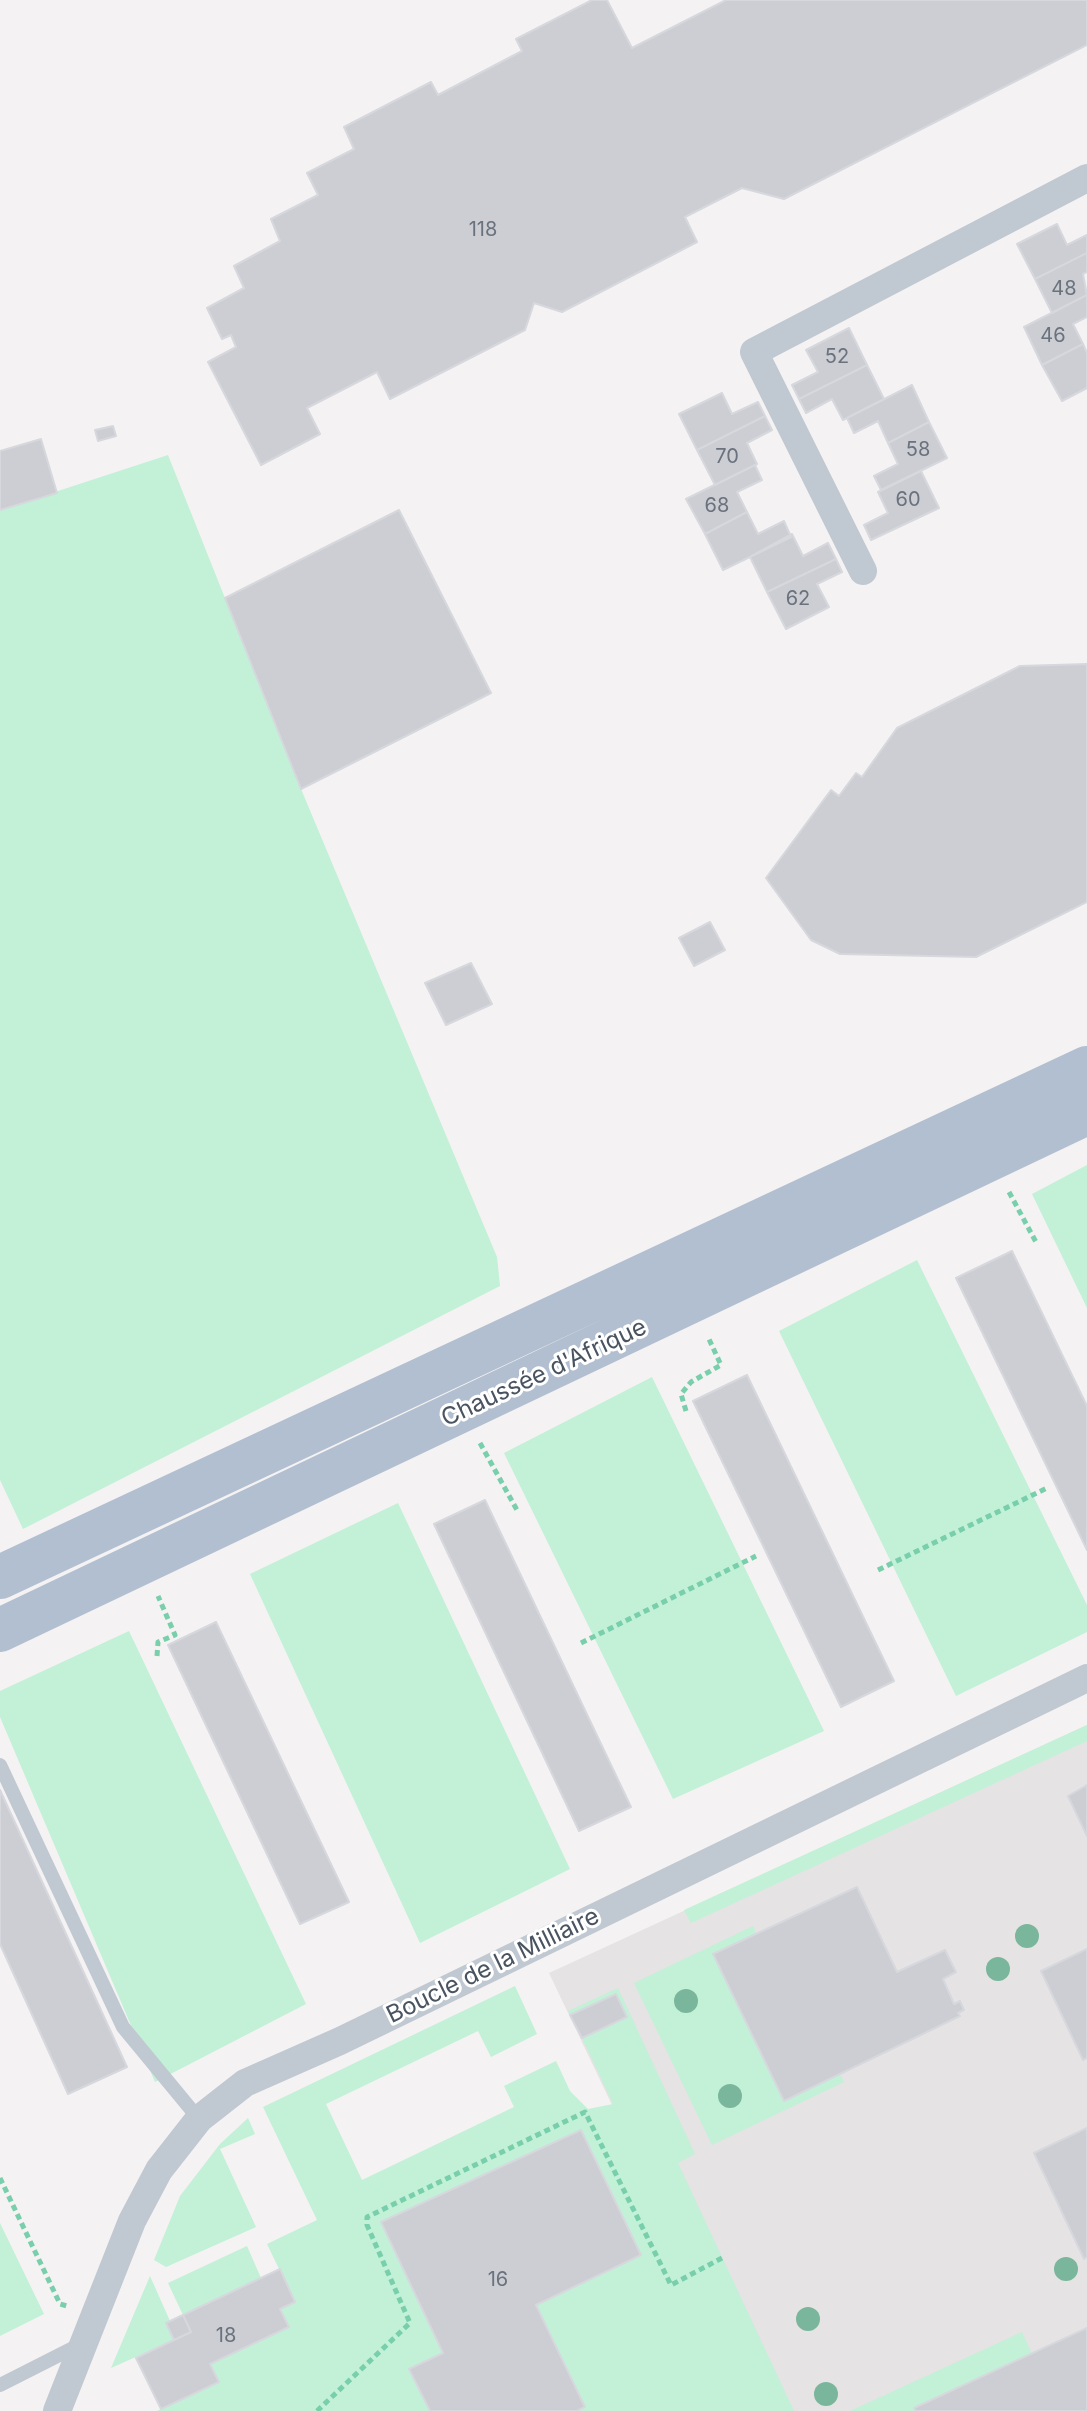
<!DOCTYPE html>
<meta charset="utf-8">
<style>
body{margin:0}
canvas{display:block;background:#f4f2f2}
</style>
<canvas width="1087" height="2411"></canvas>
<script>
const ctx = document.querySelector('canvas').getContext('2d');
ctx.lineJoin = 'round';
function fillPath(path, color) { ctx.fillStyle = color; ctx.fill(path, 'evenodd'); }
const toPath = rows => new Path2D(rows.map(r => 'M' + r).join(''));
function trace(path, color, width, dash) { ctx.strokeStyle = color; ctx.lineWidth = width; ctx.lineCap = dash ? 'butt' : 'round'; ctx.setLineDash(dash || []); ctx.stroke(path); }
function label(font, color, halo, rows, align = 'center') {
  ctx.font = font + ' Inter,sans-serif'; ctx.lineWidth = 6; ctx.setLineDash([]); ctx.textBaseline = 'middle'; ctx.strokeStyle = halo; ctx.fillStyle = color; for (const [text, x, y, turn = 0] of rows) {
    ctx.save(); ctx.translate(x, y); ctx.rotate((+turn || 0) * Math.PI / 180); ctx.textAlign = isNaN(turn) ? turn : align; if (halo) ctx.strokeText(text, 0, 0); ctx.fillText(text, 0, 0); ctx.restore();
  }
}
fillPath(toPath([
 [1087,1725,1087,2411,758,2411,549,1973]
]), '#e5e3e4');
fillPath(toPath([
 [168,455,301,789,497,1257,500,1286,23,1529,0,1480,0,510],
 [1087,1165,1087,1308,1032,1194],
 [917,1260,1087,1605,1087,1632,956,1696,779,1331],
 [652,1377,824,1731,673,1799,504,1453],
 [398,1503,570,1869,420,1943,250,1574],
 [129,1631,306,2004,155,2082,0,1717,0,1691],
 [1087,1725,1087,1741,691,1923,684,1910],
 [753,1926,756,1933,714,1954,840,2074,844,2082,712,2145,634,1983],
 [515,1986,537,2034,491,2057,478,2031,326,2104,362,2180,514,2107,504,2086,556,2061,570,2091,588,2109,613,2104,582,2038,615,1995,570,2015,568,2011,618,1988,695,2154,678,2163,794,2411,157,2411,218,2382,210,2364,288,2327,280,2309,295,2302,267,2244,317,2220,263,2107],
 [248,2118,255,2134,220,2149,256,2227,166,2267,154,2260,180,2196,220,2144],
 [0,2223,44,2314,0,2336],
 [247,2246,261,2278,183,2315,168,2283],
 [150,2276,170,2321,166,2323,174,2340,111,2368],
 [1022,2332,1032,2354,916,2411,850,2411]
]), '#c2f1d7');
const building = toPath([
 [592,0,607,0,632,48,726,0,1087,0,1087,45,784,199,742,188,685,217,697,242,562,312,534,303,525,330,390,399,377,372,307,408,320,434,261,465,208,362,236,347,231,335,222,339,207,308,244,288,234,266,280,241,271,219,318,195,307,173,354,149,344,127,431,82,438,95,522,51,516,39,592,0],
 [1057,224,1067,245,1087,235,1087,253,1035,279,1017,244,1057,224],
 [1087,253,1087,272,1083,274,1087,295,1052,313,1035,279,1087,253],
 [1087,295,1087,317,1073,324,1083,344,1042,365,1024,327,1087,295],
 [849,328,867,365,799,399,792,385,818,372,806,350,849,328],
 [1083,344,1087,353,1087,388,1062,401,1042,365,1083,344],
 [867,365,884,399,843,420,832,399,806,413,799,399,867,365],
 [912,385,929,422,888,443,878,421,854,433,847,418,912,385],
 [722,393,732,414,758,402,765,416,697,450,679,414,722,393],
 [765,416,772,430,747,443,757,464,715,485,697,450,765,416],
 [929,422,947,458,881,490,874,476,898,464,888,443,929,422],
 [113,426,116,436,98,441,95,430,113,426],
 [41,439,57,493,0,510,0,451,41,439],
 [755,465,762,480,737,492,747,512,705,534,686,499,755,465],
 [921,471,939,508,871,540,864,525,888,513,878,492,921,471],
 [399,510,491,693,301,789,225,598,399,510],
 [747,512,758,534,784,521,791,537,723,570,705,534,747,512],
 [792,534,803,556,828,543,836,559,767,592,750,557,792,534],
 [836,559,842,572,817,584,829,607,786,629,767,592,836,559],
 [1087,664,1087,902,976,957,840,954,811,940,766,878,831,790,839,796,856,773,862,777,897,728,1020,666,1087,664],
 [710,922,725,950,694,966,679,938,710,922],
 [471,963,492,1004,446,1025,425,983,471,963],
 [1012,1251,1087,1406,1087,1550,956,1278,1012,1251],
 [747,1375,894,1681,841,1707,693,1401,747,1375],
 [485,1500,631,1807,579,1831,434,1524,485,1500],
 [216,1622,349,1902,300,1924,168,1645,216,1622],
 [1087,1785,1087,1836,1068,1796,1087,1785],
 [0,1790,127,2067,68,2094,0,1944,0,1790],
 [857,1887,897,1972,945,1950,956,1972,943,1979,954,2004,960,2001,964,2010,958,2013,960,2016,784,2101,713,1954,857,1887],
 [1087,1949,1087,2058,1083,2060,1041,1971,1087,1949],
 [616,1994,627,2017,582,2038,570,2015,616,1994],
 [1087,2128,1087,2257,1084,2259,1034,2153,1087,2128],
 [581,2130,641,2255,536,2305,585,2407,577,2411,430,2411,409,2369,443,2353,381,2222,581,2130],
 [280,2269,295,2302,280,2309,289,2327,210,2364,219,2382,161,2409,136,2358,191,2332,183,2315,280,2269],
 [183,2315,191,2332,174,2340,166,2323,183,2315],
 [1087,2328,1087,2411,916,2411,914,2408,1087,2328]
]);
fillPath(building, '#ccced4');
trace(building, '#d6d8dd', 2);
trace(toPath([
 [1009,1192,1037,1244],
 [686,1411,681,1394,691,1382,721,1365,708,1337],
 [480,1443,518,1512],
 [878,1570,1047,1488],
 [581,1643,756,1556],
 [157,1656,158,1642,175,1635,158,1596],
 [0,2178,60,2304,67,2306],
 [317,2411,410,2323,367,2225,367,2217,585,2112,671,2285,722,2258]
]), '#79cfab', 5, [6, 4]);
trace(toPath([
 [0,1765,123,2027,199,2119],
 [0,2385,81,2344]
]), '#c0c8d1', 14);
trace(toPath([
 [863,571,754,352,1087,178],
 [57,2411,132,2221,159,2170,199,2119,245,2083,340,2041,1087,1678]
]), '#c0c8d1', 28);
trace(toPath([
 [0,1577,1087,1068],
 [0,1630,1087,1113]
]), '#b2bfd0', 44);
ctx.fillStyle = '#7ab69c';
for (const [x, y] of [
 [1027,1936],
 [998,1969],
 [686,2001],
 [730,2096],
 [1066,2269],
 [808,2319],
 [826,2394]
]) { ctx.beginPath(); ctx.arc(x, y, 12, 0, 2 * Math.PI); ctx.fill(); }
label('20px', '#6a727d', null, [
 ["118",483,230],
 ["48",1064,289],
 ["46",1053,336],
 ["52",837,357],
 ["58",918,450],
 ["70",727,457],
 ["60",908,500],
 ["68",717,506],
 ["62",798,599],
 ["16",498,2280],
 ["18",226,2336]
]);
label('24px', '#495460', '#fff', [
 ["Chaussée d'Afrique",544,1373,-25],
 ["Boucle de la Milliaire",493,1966,-26]
]);
</script>
